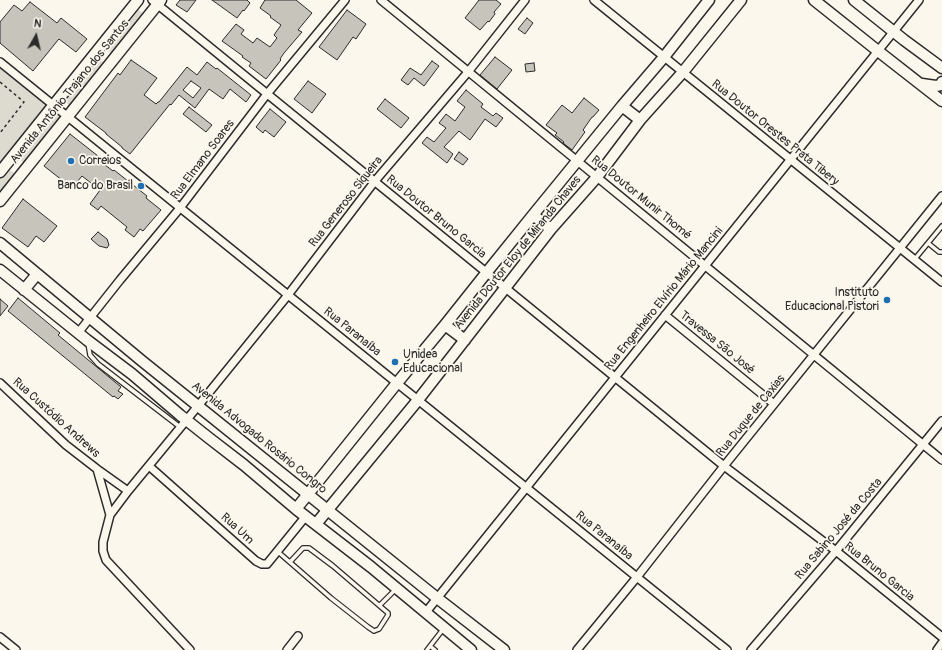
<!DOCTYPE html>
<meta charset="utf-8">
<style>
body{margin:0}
#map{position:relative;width:942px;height:650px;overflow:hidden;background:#fbf7ec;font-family:Pangolin,sans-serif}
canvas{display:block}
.north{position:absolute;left:16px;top:16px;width:40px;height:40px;-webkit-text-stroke:3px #fbf7ec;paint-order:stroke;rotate:8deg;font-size:11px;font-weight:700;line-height:16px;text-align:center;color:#2b2b2b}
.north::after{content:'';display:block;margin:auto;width:14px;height:18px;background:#2b2b2b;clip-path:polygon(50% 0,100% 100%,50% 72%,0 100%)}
</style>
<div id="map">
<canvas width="942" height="650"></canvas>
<div class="north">N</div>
</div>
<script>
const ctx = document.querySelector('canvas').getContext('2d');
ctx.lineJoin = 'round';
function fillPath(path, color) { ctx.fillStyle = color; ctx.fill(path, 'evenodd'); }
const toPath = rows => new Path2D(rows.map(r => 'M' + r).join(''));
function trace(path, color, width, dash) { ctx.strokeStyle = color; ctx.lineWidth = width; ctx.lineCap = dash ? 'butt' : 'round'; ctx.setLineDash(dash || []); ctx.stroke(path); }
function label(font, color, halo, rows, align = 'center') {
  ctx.font = font + ' Pangolin,sans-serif'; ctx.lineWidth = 3.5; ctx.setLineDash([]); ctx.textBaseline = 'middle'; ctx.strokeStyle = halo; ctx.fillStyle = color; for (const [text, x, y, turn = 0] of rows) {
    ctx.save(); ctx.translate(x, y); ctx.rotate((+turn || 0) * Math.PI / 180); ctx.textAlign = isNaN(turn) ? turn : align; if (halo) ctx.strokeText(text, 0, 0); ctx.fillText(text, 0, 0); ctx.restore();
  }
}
fillPath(toPath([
 [135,7,144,14,112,54,103,47],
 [97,57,105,64,70,106,62,100],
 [0,64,53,108,0,172],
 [53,112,61,118,25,164,17,157],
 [7,168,17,175,0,197,0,177]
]), '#dddad0');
const building = toPath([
 [180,0,196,0,187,12,176,5,180,0],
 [212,0,247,0,250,3,244,11,243,10,237,18,212,0],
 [265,0,296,0,312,13,298,30,302,32,284,53,280,59,281,60,266,79,249,66,251,63,242,57,243,56,222,41,236,24,244,30,241,34,253,43,257,38,270,47,277,38,274,35,281,25,270,17,271,16,260,8,265,0],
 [479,0,496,0,501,4,494,12,495,14,489,22,488,21,480,30,465,18,479,0],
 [30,2,57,23,61,18,87,39,76,52,59,39,58,40,33,71,0,43,0,22,14,5,22,11,30,2],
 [347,10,366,24,356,39,353,37,337,60,319,47,347,10],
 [527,18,533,23,525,34,518,29,527,18],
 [495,57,512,70,497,89,480,75,495,57],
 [131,60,157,78,144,95,156,104,158,102,159,102,187,67,197,75,207,62,216,69,217,68,251,95,246,102,230,89,223,99,209,89,195,108,179,95,171,105,170,104,130,154,122,148,122,147,106,134,106,133,85,117,118,73,120,75,131,60],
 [191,81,201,88,193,98,183,90,191,81],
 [432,61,439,66,424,86,414,78,408,85,401,80,410,68,421,75,432,61],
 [534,63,535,71,526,72,525,64,534,63],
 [308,81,326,94,312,113,294,99,308,81],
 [466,90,483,104,481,107,493,116,496,113,503,118,496,127,485,119,470,140,459,131,444,147,453,154,447,163,422,143,427,137,434,142,446,128,439,123,446,114,455,121,465,107,457,101,466,90],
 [584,98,599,110,593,117,592,117,583,130,585,132,572,150,563,143,564,142,555,135,557,133,546,125,562,105,572,113,584,98],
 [385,99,409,118,401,128,377,109,385,99],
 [189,107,212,125,206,132,183,114,189,107],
 [270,109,286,122,274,137,265,130,263,133,256,127,270,109],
 [70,134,98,156,96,158,113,171,114,170,128,181,147,196,146,198,161,210,143,231,140,229,134,237,125,230,127,227,101,206,98,210,90,204,100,190,82,176,72,188,44,166,70,134],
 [459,152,468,159,463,165,454,159,459,152],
 [23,199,57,226,44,242,36,236,28,247,2,228,23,199],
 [98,232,107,239,109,245,107,248,99,246,91,239,98,232],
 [18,298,60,333,58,335,121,387,118,391,123,394,118,399,114,396,113,397,8,311,18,298],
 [0,299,8,306,0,316,0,299]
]);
fillPath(building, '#c7c4bc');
trace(building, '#2b2b2b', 1);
const lane = toPath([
 [928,243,939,252,942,252],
 [914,260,942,226],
 [88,343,90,355,98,364,180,427],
 [277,551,331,598,368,627,374,631,379,629,388,615,388,613,333,566,309,548,303,548,290,562],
 [380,605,396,589],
 [430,646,435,650],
 [427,650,444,628]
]);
const street = toPath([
 [152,0,724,466,836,551,942,637],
 [381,0,942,460],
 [594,0,942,282],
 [0,62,727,650],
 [665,315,774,404],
 [78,333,120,280,180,208,267,94,345,0],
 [0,383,66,445,97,469,128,491],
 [149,466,256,561,262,564,267,564,306,516],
 [97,469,110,515,103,542,103,551,106,560,190,650],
 [110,515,128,491,198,406,288,295,375,181,468,72,525,0],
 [426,612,919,0],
 [0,637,16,650],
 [287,650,298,636],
 [577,650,637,577,724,466,942,196],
 [751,650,836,551,942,421],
 [937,650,942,643]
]);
const secondary = toPath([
 [814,0,878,51,942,101],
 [854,0,904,40,942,68],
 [922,84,936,86,941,85,942,82],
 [622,106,640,120],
 [0,172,138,0],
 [0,201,161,0],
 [533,215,551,229],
 [0,243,142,361,437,598,504,650],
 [0,270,87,340,132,374,180,415,209,438,244,465,296,509,371,567,471,650],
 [24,290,37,274],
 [445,325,465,340],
 [296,509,397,383,445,325,487,272,533,215,622,106,664,57,709,0],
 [316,524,418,400,551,229,597,177,640,120,683,72,741,0]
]);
trace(lane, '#2b2b2b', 6);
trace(street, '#2b2b2b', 10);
trace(secondary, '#2b2b2b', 13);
trace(toPath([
 [0,82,24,102,0,133]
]), '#2b2b2b', 1.5, [3, 3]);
trace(lane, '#fbf7ec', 3.5);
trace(street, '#fbf7ec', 7);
trace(secondary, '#fbf7ec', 10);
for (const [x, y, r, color] of [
 [71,161,4,"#1f6fb2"],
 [141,186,4,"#1f6fb2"],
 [887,300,4,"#1f6fb2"],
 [395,362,4,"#1f6fb2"]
]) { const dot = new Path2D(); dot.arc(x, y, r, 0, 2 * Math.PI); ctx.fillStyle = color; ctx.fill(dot); trace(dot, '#fbf7ec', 1.5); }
label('12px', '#2b2b2b', '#fbf7ec', [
 ["Avenida Antônio Trajano dos Santos",70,92,-51],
 ["Rua Doutor Orestes Prata Tibery",775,133,39],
 ["Rua Elmano Soares",203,160,-53],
 ["Rua Doutor Munir Thomé",641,198,39],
 ["Rua Generoso Siqueira",346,202,-52],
 ["Rua Doutor Bruno Garcia",436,217,39],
 ["Avenida Doutor Eloy de Miranda Chaves",518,253,-51],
 ["Rua Engenheiro Elvírio Mário Mancini",664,299,-51],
 ["Rua Paranaíba",352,332,39],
 ["Travessa São José",717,343,39],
 ["Rua Duque de Caxias",751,416,-51],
 ["Rua Custódio Andrews",56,418,42],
 ["Avenida Advogado Rosário Congro",259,438,39],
 ["Rua Um",237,529,42],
 ["Rua Sabino José da Costa",839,529,-50],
 ["Rua Paranaíba",604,536,39],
 ["Rua Bruno Garcia",879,572,39]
]);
label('12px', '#2b2b2b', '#fbf7ec', [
 ["Correios",79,161],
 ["Banco do Brasil",133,186,"right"],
 ["Instituto",879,293,"right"],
 ["Educacional Pistori",879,307,"right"],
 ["Unidea",403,355],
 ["Educacional",403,369]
], 'left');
</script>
